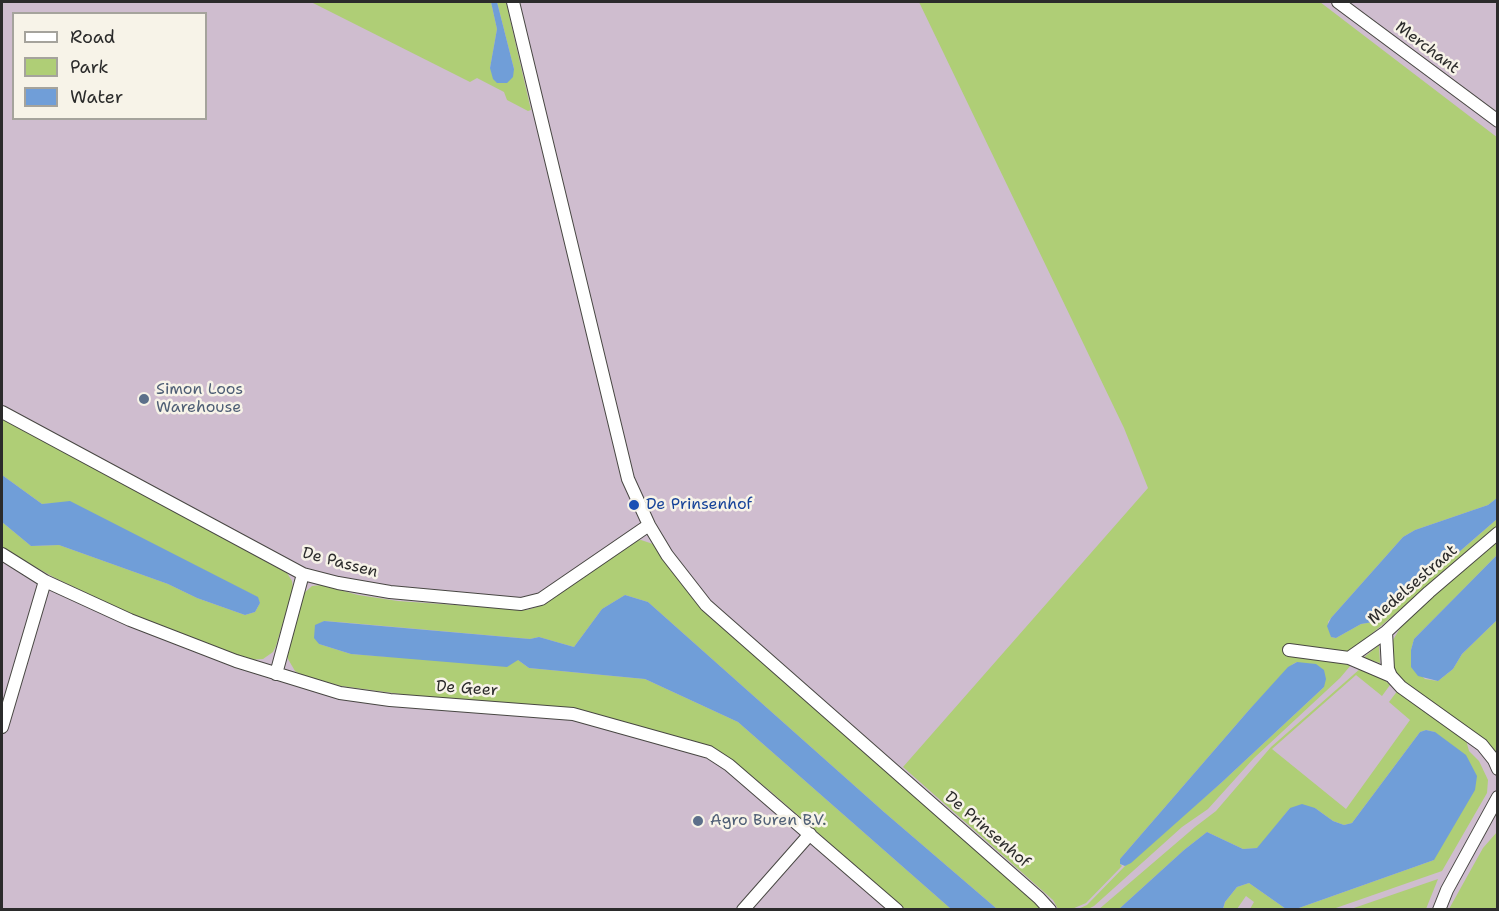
<!DOCTYPE html>
<style>
body{margin:0}
#map{position:relative;width:1499px;height:911px;overflow:hidden;background:#ede7cd;font-family:"Shantell Sans",sans-serif}
canvas{display:block}
.frame{position:absolute;inset:0;border:3px solid #2b2b2b;pointer-events:none}
.legend{position:absolute;left:12px;top:12px;width:195px;height:108px;box-sizing:border-box;background:#f7f3e8;border:2px solid #a5a39c;margin:0;padding:8px 10px;list-style:none;font-size:18px;color:#2b2b2b}
.legend li{display:flex;align-items:center;gap:12px;height:30px}
.legend b{width:30px;border:2px solid #a5a39c}
</style>
<div id="map">
<canvas width="1499" height="911"></canvas>
<div class="frame"></div>
<ul class="legend">
<li><b style="height:8px;background:#fff"></b>Road</li>
<li><b style="height:16px;background:#afce76"></b>Park</li>
<li><b style="height:16px;background:#709ed8"></b>Water</li>
</ul>
</div>
<script>
const ctx = document.querySelector('canvas').getContext('2d');
ctx.lineJoin = 'round';
function fillPath(path, color) { ctx.fillStyle = color; ctx.fill(path, 'evenodd'); }
const toPath = rows => new Path2D(rows.map(r => 'M' + r).join(''));
function trace(path, color, width, dash) { ctx.strokeStyle = color; ctx.lineWidth = width; ctx.lineCap = dash ? 'butt' : 'round'; ctx.setLineDash(dash || []); ctx.stroke(path); }
function label(font, color, halo, rows, align = 'center') {
  ctx.font = font + ' "Shantell Sans",sans-serif'; ctx.lineWidth = 5; ctx.setLineDash([]); ctx.textBaseline = 'middle'; ctx.strokeStyle = halo; ctx.fillStyle = color; for (const [text, x, y, turn = 0] of rows) {
    ctx.save(); ctx.translate(x, y); ctx.rotate((+turn || 0) * Math.PI / 180); ctx.textAlign = isNaN(turn) ? turn : align; if (halo) ctx.strokeText(text, 0, 0); ctx.fillText(text, 0, 0); ctx.restore();
  }
}
fillPath(toPath([
 [2,2,1497,2,1497,909,2,909],
 [14,14,206,14,206,118,14,118]
]), '#cfbdcf');
fillPath(toPath([
 [311,2,491,2,497,29,490,68,514,69,497,2,506,2,531,110,528,111,507,100,504,92,477,78,470,82],
 [919,2,1320,2,1498,138,1497,498,1488,505,1415,530,1403,537,1331,618,1328,622,1331,637,1336,638,1361,624,1373,622,1390,602,1400,600,1412,593,1497,519,1497,528,1356,647,1344,654,1310,657,1351,665,1340,678,1254,758,1208,809,1182,827,1094,906,1088,909,1078,909,1087,905,1125,866,1221,783,1324,687,1297,662,1293,664,1249,710,1120,859,1120,864,1122,866,1086,903,1072,909,1058,909,1053,900,903,767,1148,488,1124,428],
 [2,418,287,573,292,581,293,589,276,646,273,652,263,659,248,660,207,644,125,611,55,578,2,548,2,522,31,546,59,545,168,584,197,598,245,615,255,612,260,603,257,597,70,502,42,504,2,475],
 [1497,539,1497,555,1414,639,1411,650,1411,666,1425,679,1438,681,1453,669,1462,654,1497,620,1497,754,1495,754,1407,685,1394,671,1392,656,1393,640,1403,623],
 [641,540,653,544,668,567,696,602,1043,909,997,909,884,812,648,602,625,595,602,609,574,647,539,637,530,639,350,623,324,621,315,626,319,644,351,654,391,657,518,660,529,668,645,679,738,722,951,909,905,909,769,790,735,763,710,747,576,708,415,696,341,686,302,675,295,671,288,659,287,653,303,594,312,586,322,585,358,595,398,601,527,610,543,605,635,541],
 [1379,645,1380,663,1363,658],
 [1361,668,1381,677,1390,685,1382,696,1356,675,1272,749,1346,809,1410,720,1389,702,1398,690,1466,740,1469,751,1479,761,1488,780,1487,793,1442,871,1333,909,1296,909,1434,860,1435,732,1426,730,1420,732,1352,823,1344,825,1333,821,1315,808,1290,808,1258,848,1243,849,1207,832,1184,850,1119,909,1098,910,1195,827,1216,811,1271,747],
 [1497,832,1497,909,1449,909,1483,848],
 [1438,879,1426,909,1351,909],
 [1249,883,1286,909,1250,909,1254,902,1246,896,1237,909,1223,910,1225,902,1237,887]
]), '#afce76');
fillPath(toPath([
 [491,2,497,2,514,69,513,77,507,83,497,83,493,79,490,68,497,29],
 [2,475,42,504,70,501,258,597,260,603,255,612,245,615,197,598,168,584,59,545,31,546,2,522],
 [1497,498,1497,519,1421,585,1400,600,1390,602,1373,622,1361,624,1336,638,1331,637,1327,626,1331,618,1403,537,1415,530,1488,505],
 [1497,555,1497,620,1462,654,1453,669,1438,681,1418,676,1411,667,1411,650,1414,639],
 [625,595,648,602,884,812,997,909,951,909,738,722,645,679,529,668,518,660,507,667,351,654,319,644,314,638,315,625,324,621,530,639,539,637,574,647,602,609],
 [1297,662,1316,664,1324,670,1326,679,1324,687,1221,783,1131,863,1125,866,1120,864,1120,859,1249,710,1288,667],
 [1426,730,1435,732,1466,755,1477,776,1475,790,1434,860,1296,909,1286,909,1249,883,1237,887,1225,902,1223,909,1119,909,1184,850,1207,832,1243,849,1257,848,1290,808,1302,804,1315,808,1333,821,1344,825,1352,823,1420,732]
]), '#709ed8');
const minor = toPath([
 [513,2,628,479,649,525,667,555,706,605,1039,898,1050,910],
 [1338,2,1498,121],
 [2,412,303,574,338,583,390,592,521,604,541,599,649,525],
 [2,554,45,581,130,620,236,661,340,693,390,700,573,714,709,752,729,765,897,910],
 [1386,632,1388,669,1391,676,1401,687,1482,745,1494,760,1498,769],
 [1289,650,1349,658,1391,676],
 [1349,658,1386,632,1429,592,1498,533],
 [276,674,303,574],
 [2,727,45,581],
 [743,910,810,834],
 [1439,910,1447,890,1498,797]
]);
trace(minor, '#484743', 14);
trace(minor, '#fff', 12);
for (const [x, y, r, color] of [
 [144,399,6,"#5c6f8a"],
 [634,505,6,"#1a4fb4"],
 [698,821,6,"#5c6f8a"]
]) { const dot = new Path2D(); dot.arc(x, y, r, 0, 2 * Math.PI); ctx.fillStyle = color; ctx.fill(dot); trace(dot, '#f7f3e8', 2); }
label('16px', '#2b2b2b', '#f7f3e8', [
 ["Merchant",1427,48,37],
 ["De Passen",340,563,15],
 ["Medelsestraat",1413,585,-41],
 ["De Geer",467,689,4],
 ["De Prinsenhof",987,830,41]
]);
label('16px', '#4e5e75', '#f7f3e8', [
 ["Simon Loos",156,390],
 ["Warehouse",156,408],
 ["Agro Buren B.V.",710,821]
], 'left');
label('16px', '#164399', '#f7f3e8', [
 ["De Prinsenhof",646,505]
], 'left');
</script>
